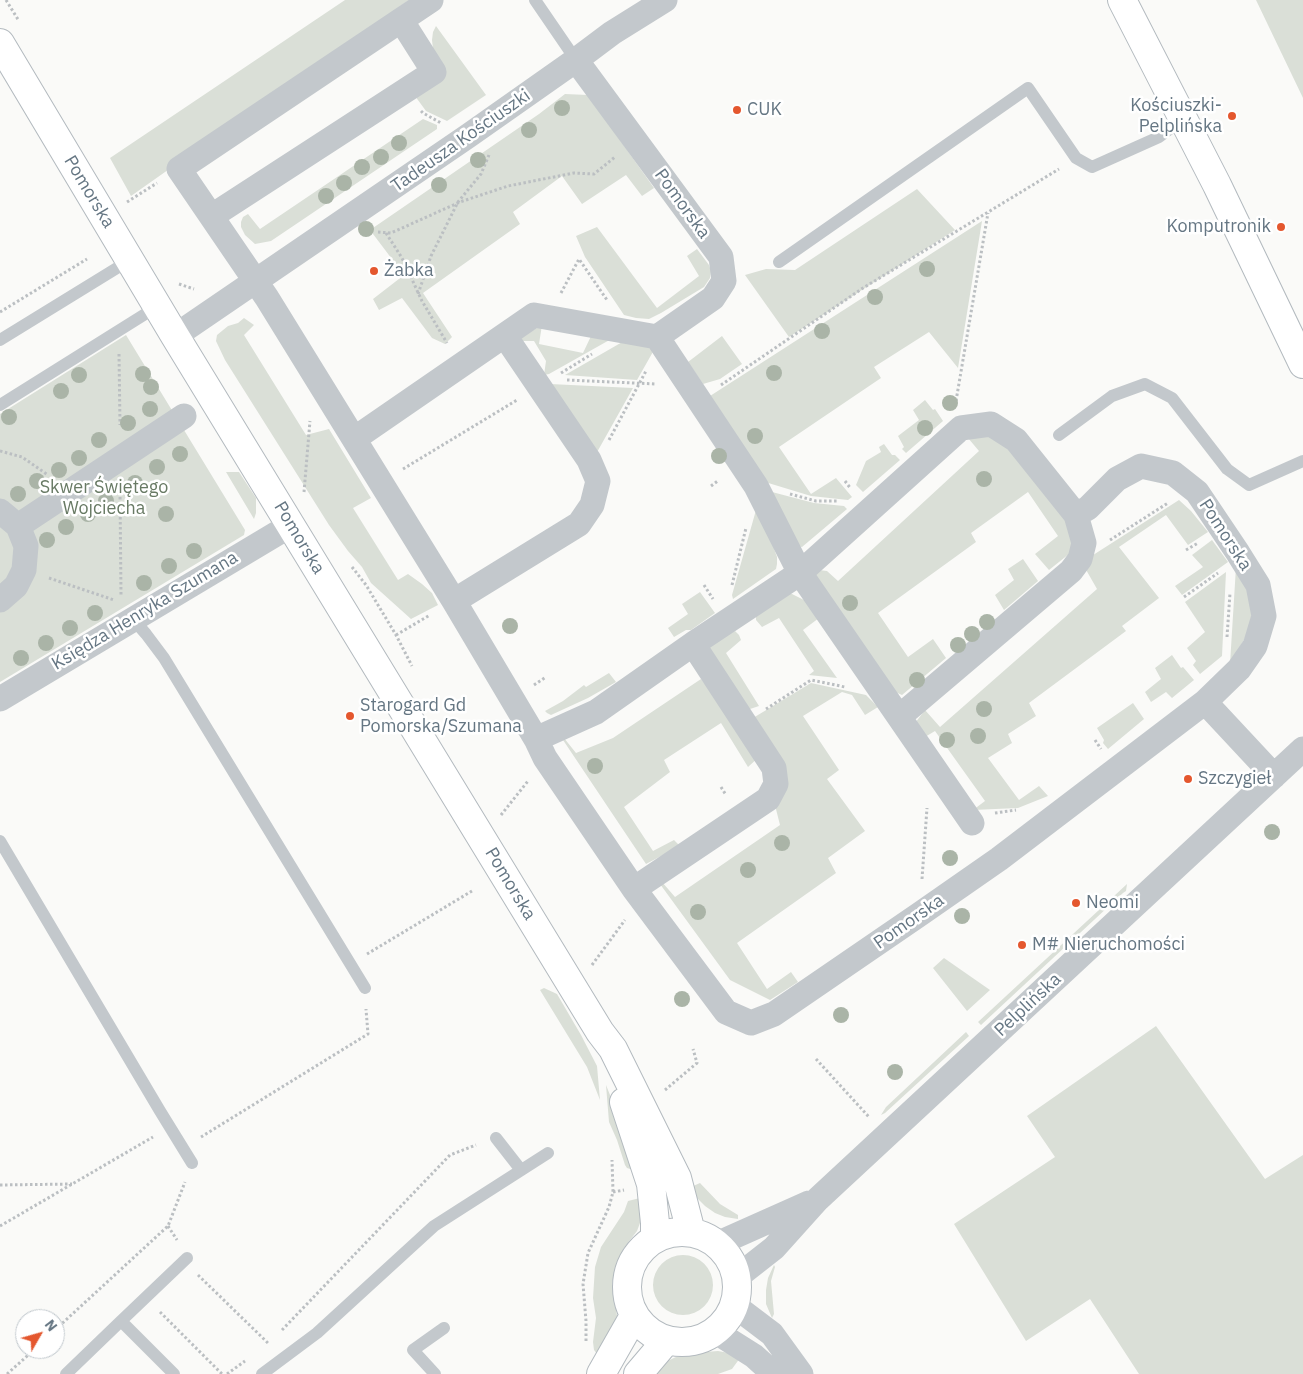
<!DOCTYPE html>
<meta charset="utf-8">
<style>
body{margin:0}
#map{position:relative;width:1303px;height:1374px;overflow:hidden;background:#fafaf8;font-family:"IBM Plex Sans",sans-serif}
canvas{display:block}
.north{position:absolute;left:15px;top:1309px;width:50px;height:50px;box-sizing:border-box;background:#fff;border:1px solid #c1c8cd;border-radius:50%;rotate:52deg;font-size:14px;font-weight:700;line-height:20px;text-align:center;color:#657683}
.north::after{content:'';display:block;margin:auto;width:18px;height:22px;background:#e4572e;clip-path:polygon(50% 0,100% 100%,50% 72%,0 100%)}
</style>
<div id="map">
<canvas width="1303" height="1374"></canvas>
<div class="north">N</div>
</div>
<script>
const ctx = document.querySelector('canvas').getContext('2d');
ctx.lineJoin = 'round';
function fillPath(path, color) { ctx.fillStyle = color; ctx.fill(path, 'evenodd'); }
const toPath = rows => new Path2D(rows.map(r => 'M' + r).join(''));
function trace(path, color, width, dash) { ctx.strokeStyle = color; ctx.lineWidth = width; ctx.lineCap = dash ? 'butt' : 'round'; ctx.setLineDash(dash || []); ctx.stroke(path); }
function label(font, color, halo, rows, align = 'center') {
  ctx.font = font + ' "IBM Plex Sans",sans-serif'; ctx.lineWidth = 5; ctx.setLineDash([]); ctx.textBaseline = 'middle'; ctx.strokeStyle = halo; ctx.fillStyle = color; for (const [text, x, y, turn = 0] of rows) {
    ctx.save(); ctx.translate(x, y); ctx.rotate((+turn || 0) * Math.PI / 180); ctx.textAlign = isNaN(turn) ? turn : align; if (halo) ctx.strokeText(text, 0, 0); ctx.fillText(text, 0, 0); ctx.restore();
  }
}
fillPath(toPath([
 [345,0,409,0,131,196,110,158],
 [1256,0,1303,0,1303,98],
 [436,26,486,95,447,121,426,111,415,96,433,49,432,40,433,32],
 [565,94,588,95,654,188,642,196,626,175,582,204,562,176,513,212,520,224,423,293,452,337,445,344,432,338,402,298,379,310,373,299,404,275,370,230,539,114],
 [423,119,437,125,437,129,271,241,255,244,245,235,241,227,241,222,243,217,248,214,260,229],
 [917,189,955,230,789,337,745,275,766,269,795,270],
 [982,221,958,368,929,332,874,367,881,378,779,447,811,494,836,478,852,497,848,500,811,496,765,482,710,396],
 [597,227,657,308,699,276,687,256,697,249,709,265,711,271,710,278,704,287,661,313,649,319,636,318,624,315,585,257,576,236],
 [244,318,254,325,244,335,306,435,329,429,371,498,353,508,398,580,408,574,422,584,432,593,438,605,411,619,371,583,362,567,348,551,329,525,225,360,216,341,217,335,228,326,238,323],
 [542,325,539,344,583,353,592,334,613,338,549,374,544,375,546,361,534,341,520,341,521,337],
 [126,335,245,530,244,535,0,682,0,414],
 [722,336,742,364,720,379,703,384,688,362],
 [624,341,642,344,654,350,637,380,565,375],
 [550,384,633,388,596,454],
 [925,400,933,410,935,409,943,421,906,453,902,449,904,447,898,436,919,420,913,410],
 [976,431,1012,447,1063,513,1075,539,1069,554,1049,570,1035,554,1058,536,1028,492,971,533,976,542,878,613,908,657,933,639,946,658,902,695,893,691,815,580,816,573,819,570,827,571,838,581,979,451,968,438],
 [884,444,892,455,895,455,900,460,863,492,856,485,866,461,881,452,879,447],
 [226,472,239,472,256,498,256,513,254,519],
 [772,492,814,503,844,506,847,509,802,547,797,546],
 [1179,500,1191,511,1208,532,1188,545,1166,515,1119,547,1159,598,1122,626,1126,631,1029,703,1036,716,1008,734,1012,743,988,758,1019,800,1039,786,1048,796,1018,808,973,810,985,801,935,731,920,740,912,727,925,710,940,727,1097,589,1085,568,1090,557],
 [758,503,777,557,777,564,776,569,733,599,732,595],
 [1212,540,1228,562,1182,595,1175,586,1203,567,1192,555],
 [1023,559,1038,581,1004,610,995,595,1014,580,1008,569],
 [1236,567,1254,602,1248,633,1230,664],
 [1226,572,1222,656,1200,674,1193,665,1196,661,1187,648,1205,632,1185,602],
 [700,592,715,613,691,630,686,630,674,637,668,628,688,614,682,604],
 [783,593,792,594,806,601,819,618,803,630,837,678,809,675,814,671,779,618,762,627,756,620,756,615],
 [735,631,739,635,741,640,726,653,759,706,747,710,708,650,711,644],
 [1172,655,1181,668,1183,667,1194,680,1172,698,1166,692,1151,702,1145,692,1161,679,1155,668],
 [609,673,616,682,588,698,551,715,547,713,545,711,563,701,584,685,586,687],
 [701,679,760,756,748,767,721,723,664,760,670,772,624,807,653,851,674,840,680,846,646,864,561,737,564,738,576,753,613,738],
 [811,683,866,695,878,707,865,715,852,695,842,692,803,716,839,770,827,779,865,831,828,858,836,873,737,943,767,989,791,972,798,982,770,1000,730,980,660,884,662,882,675,897,780,825,753,718],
 [1133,703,1144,719,1108,749,1103,743,1104,740,1097,728],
 [1127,884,1126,891,1123,893,981,1025,978,1022],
 [944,958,990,990,967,1011,933,968],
 [544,988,557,994,581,1035,597,1066,600,1100,587,1067,540,990],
 [1156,1026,1265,1179,1303,1155,1303,1374,1139,1374,1090,1299,1026,1341,954,1224,1055,1157,1027,1116],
 [966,1032,969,1036,885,1113,881,1115,886,1107],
 [606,1085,622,1125,637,1167,630,1169,627,1168,625,1165,617,1140,609,1122],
 [700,1183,720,1204,738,1215,738,1219,725,1217,715,1213,705,1206,697,1198,691,1187],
 [644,1197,643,1215,637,1231,624,1248,617,1262,612,1284,618,1322,600,1358,594,1350,593,1342,596,1318,593,1298,595,1267,601,1247,624,1212,628,1201],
 '653 1285a30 30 0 1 1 60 0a30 30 0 1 1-60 0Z',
 [774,1265,775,1267,771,1281,774,1314,772,1318,766,1304,766,1290,768,1278],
 [718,1351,729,1353,740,1358,732,1369,718,1374,652,1374,663,1363,676,1357,705,1352]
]), '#dadfd7');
const secondary = toPath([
 [1122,0,1217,185,1303,364],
 [0,43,175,336,600,1032,613,1049,677,1178,691,1232],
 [624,1102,651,1184,655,1223,655,1239],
 '627 1287a55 55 0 1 1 110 0a55 55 0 1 1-110 0Z',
 [601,1374,634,1316],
 [638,1374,666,1341]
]);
trace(secondary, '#b3babf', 30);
trace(toPath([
 [6,0,19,21],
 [421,111,423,113,441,123],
 [127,202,157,183],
 [378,232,391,233,460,202,508,186,574,173,594,174,615,157],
 [386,233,402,258,422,301,447,343],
 [179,284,194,289],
 [561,293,579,259,607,300],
 [418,294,431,256,458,202,481,174,489,155],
 [0,312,87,259],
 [119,354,120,425],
 [561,373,592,354],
 [567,380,656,384],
 [721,385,863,288,1059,169],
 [956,401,988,213],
 [609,440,646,371],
 [0,451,22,457,48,475],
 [403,469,517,400],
 [845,481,851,489],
 [711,486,719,480],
 [120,492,121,595],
 [304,492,310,421],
 [790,494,816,501,838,501],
 [1110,540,1168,503],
 [1186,550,1198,543],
 [352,567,366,585,396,635,412,666],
 [49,578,114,600],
 [704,585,713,599],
 [732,585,746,528],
 [1184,597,1218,573],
 [396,635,430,615],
 [1227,637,1230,593],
 [534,685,546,677],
 [766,709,811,680,845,687],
 [1095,740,1101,749],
 [721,787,726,795],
 [995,813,1016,810],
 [501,815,528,781],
 [922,879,927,808],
 [367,954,472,891],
 [592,965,625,920],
 [816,1059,869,1117],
 [665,1090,697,1063,693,1049],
 [201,1137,368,1034,366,1009],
 [0,1185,72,1184],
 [613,1192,624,1190],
 [0,1226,153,1137],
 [168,1226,177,1240],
 [198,1275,269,1344],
 [160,1312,222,1374],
 [55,1330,168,1226,185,1182],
 [282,1330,450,1155,476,1145],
 [586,1341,586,1321,583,1284,588,1253,609,1207,613,1192,612,1160],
 [7,1374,35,1349],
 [227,1374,245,1361]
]), '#bbbfc2', 3, [2.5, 2.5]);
trace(toPath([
 [535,0,576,60],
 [779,262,1028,88,1076,158,1092,167,1159,137,1183,119],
 [0,340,130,260],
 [0,405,158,306],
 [1059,435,1112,396,1145,384,1172,398,1227,469,1249,485,1303,461],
 [133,619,146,634,164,658,365,988],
 [0,841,160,1111,192,1163],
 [496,1138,521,1170],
 [66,1374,121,1321],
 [174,1374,121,1321,187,1258],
 [262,1374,317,1333,434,1226,548,1153],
 [435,1374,413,1350,444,1328]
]), '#c3c8cc', 12);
trace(toPath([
 [431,0,179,169,267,298,454,601,536,739,545,758,634,889,726,1012,751,1023,774,1014,920,914,999,859,1205,702,1274,776],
 [212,216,434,72,401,20],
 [175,336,468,136,576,60,612,33,665,0],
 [657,337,756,486,800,573,961,428,991,424,1016,440,1076,515,1084,543,1080,559,1071,571,899,717],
 [354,439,534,315,657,337,713,298,724,281,721,257,576,60],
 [0,511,18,526,26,546,24,570,16,586,0,600],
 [1076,515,1088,508,1117,479,1141,466,1173,473,1197,492,1238,553,1258,585,1264,616,1255,646,1239,669,1205,702],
 [18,526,184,416],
 [454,601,579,524,592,505,598,481,589,460,505,336],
 [0,699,291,525],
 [536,739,596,712,693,644,800,573,972,823],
 [634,889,768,799,776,784,774,768,693,644],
 [717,1244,809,1203],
 [737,1277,774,1248,818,1199,1303,749],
 [735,1306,772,1334,801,1374],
 [716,1332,754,1356,774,1374]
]), '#c3c8cc', 25);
trace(secondary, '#fff', 28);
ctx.fillStyle = '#aab4a7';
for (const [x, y] of [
 [562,108],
 [529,130],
 [399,143],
 [381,157],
 [478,160],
 [362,167],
 [344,183],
 [439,185],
 [326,196],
 [366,229],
 [927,269],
 [875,297],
 [822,331],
 [774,373],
 [143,374],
 [79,375],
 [151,387],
 [61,391],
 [950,403],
 [150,409],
 [9,417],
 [128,423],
 [925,428],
 [755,436],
 [99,440],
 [180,454],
 [719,456],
 [79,458],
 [157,467],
 [59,470],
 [984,479],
 [37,481],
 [135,483],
 [18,494],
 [106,501],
 [88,514],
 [166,514],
 [66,527],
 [47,540],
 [194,551],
 [169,566],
 [144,583],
 [850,603],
 [95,613],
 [987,622],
 [510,626],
 [70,628],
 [972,634],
 [46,643],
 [958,645],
 [21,658],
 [917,680],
 [984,709],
 [978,736],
 [947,740],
 [595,766],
 [1272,832],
 [782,843],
 [950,858],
 [748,870],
 [698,912],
 [962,916],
 [682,999],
 [841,1015],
 [895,1072]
]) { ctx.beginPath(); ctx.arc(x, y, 8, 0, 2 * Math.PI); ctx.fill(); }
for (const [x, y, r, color] of [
 [737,110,5,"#e4572e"],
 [1232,116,5,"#e4572e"],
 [1281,227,5,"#e4572e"],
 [374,271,5,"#e4572e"],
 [350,716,5,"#e4572e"],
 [1188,779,5,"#e4572e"],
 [1076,903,5,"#e4572e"],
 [1022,945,5,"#e4572e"]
]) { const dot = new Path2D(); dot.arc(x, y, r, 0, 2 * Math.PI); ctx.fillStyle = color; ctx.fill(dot); trace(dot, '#fff', 2); }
label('18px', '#657683', '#fff', [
 ["Kościuszki-",1222,106,"right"],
 ["Pelplińska",1222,127,"right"],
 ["CUK",747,110],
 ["Komputronik",1271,227,"right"],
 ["Żabka",384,271],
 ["Starogard Gd",360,706],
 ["Pomorska/Szumana",360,727],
 ["Szczygieł",1198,779],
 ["Neomi",1086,903],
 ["M# Nieruchomości",1032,945]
], 'left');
label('18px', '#657683', '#fff', [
 ["Tadeusza Kościuszki",461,141,-35],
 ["Pomorska",89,192,59],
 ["Pomorska",682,204,54],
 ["Pomorska",1225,535,57],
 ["Pomorska",299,538,59],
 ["Księdza Henryka Szumana",145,611,-31],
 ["Pomorska",510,884,59],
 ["Pomorska",909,922,-35],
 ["Pelplińska",1028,1005,-43]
]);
label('18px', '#687a64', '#fff', [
 ["Skwer Świętego",104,488],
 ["Wojciecha",104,509]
]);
</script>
